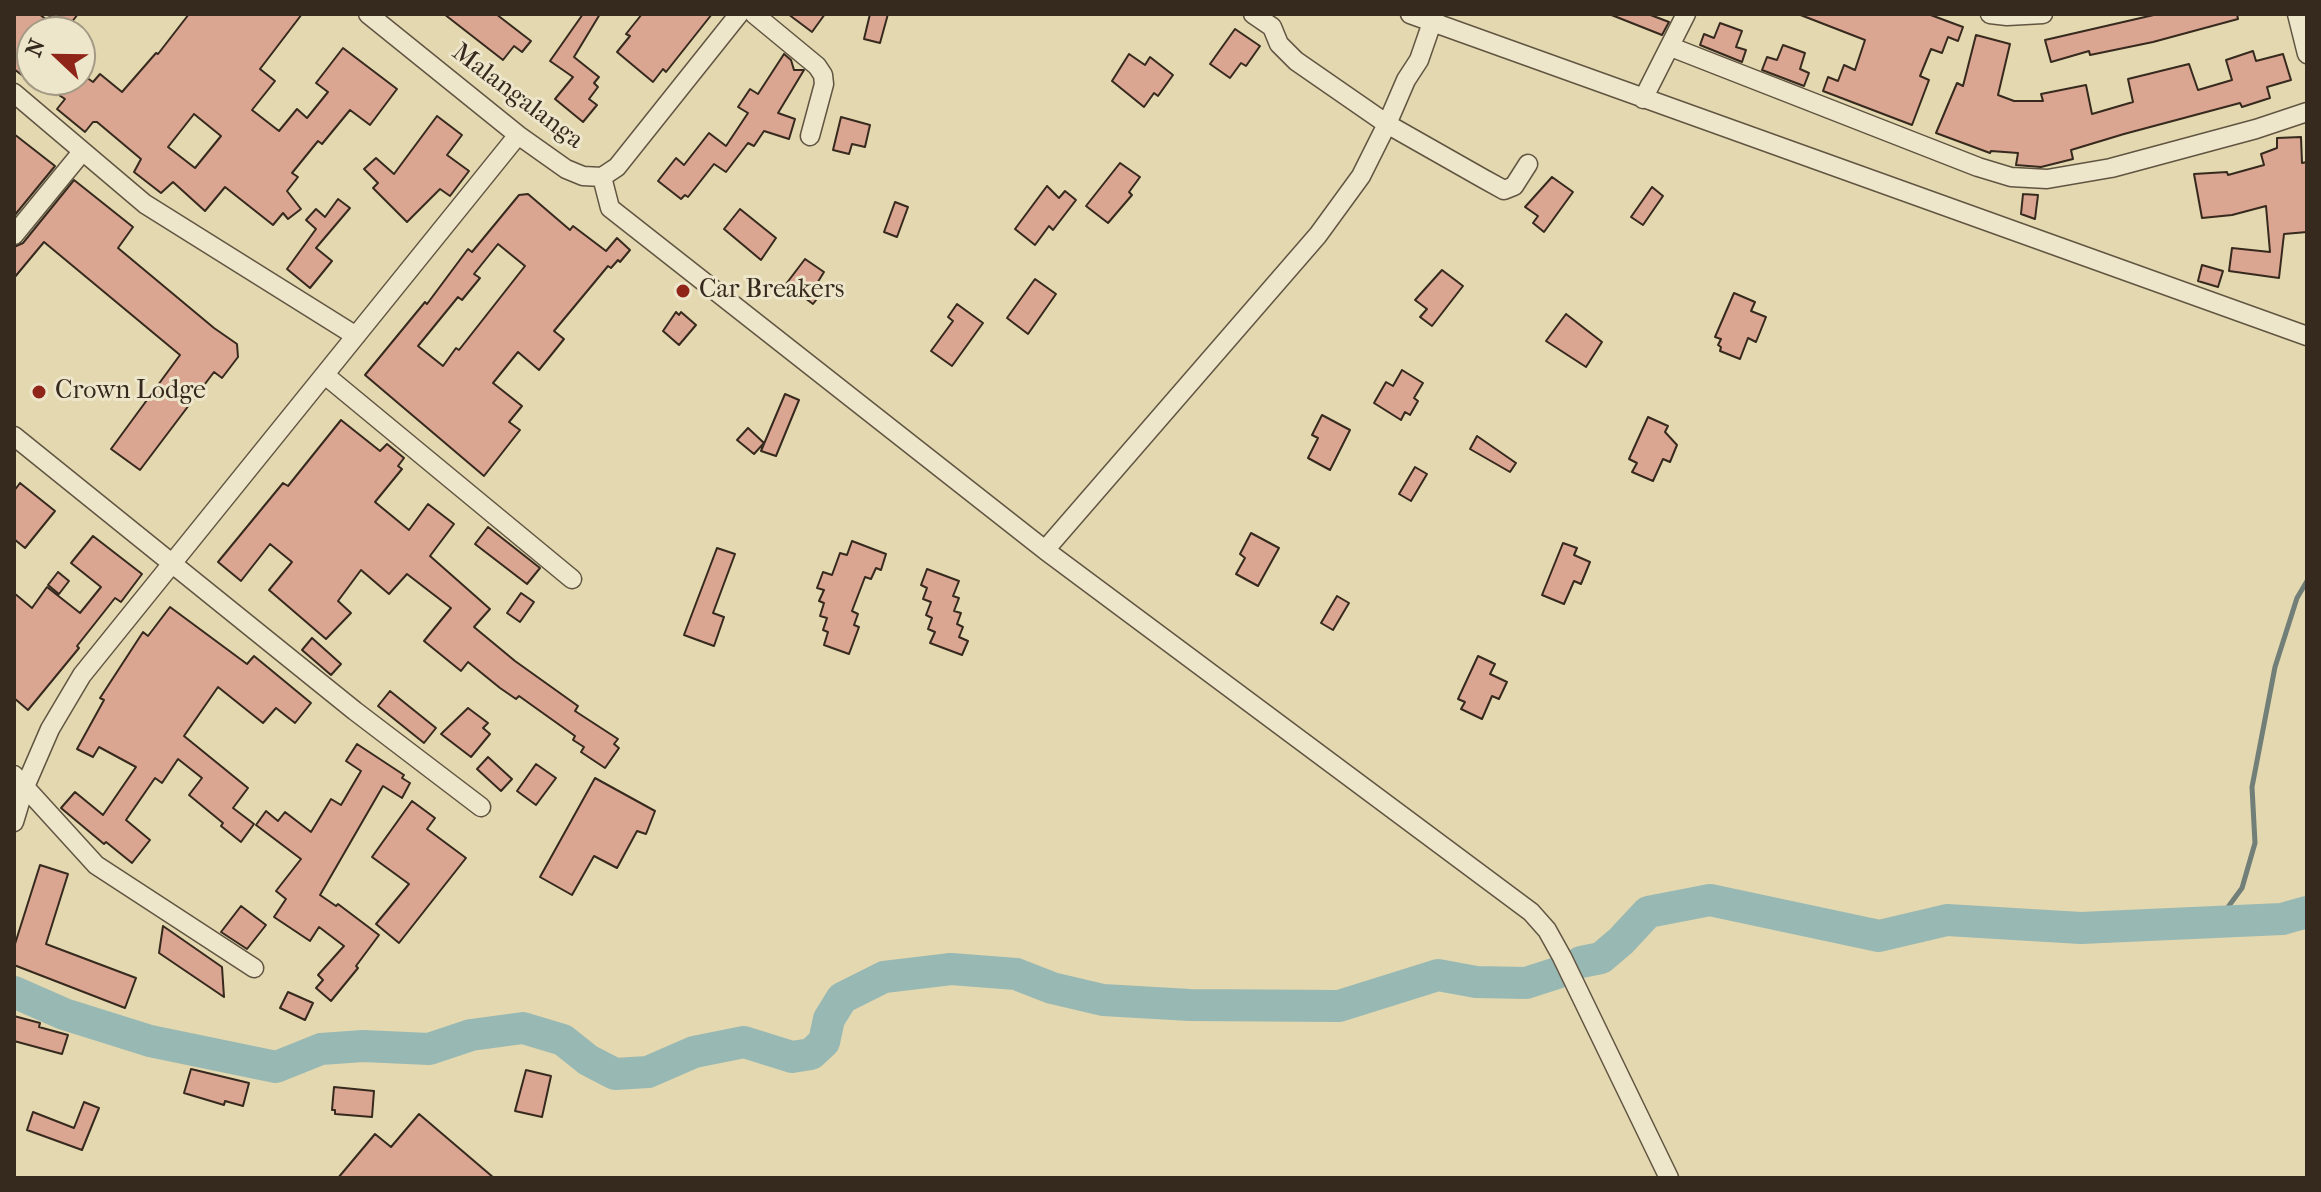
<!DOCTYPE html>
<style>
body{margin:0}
#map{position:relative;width:2321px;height:1192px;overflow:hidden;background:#e3d8af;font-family:"IM FELL French Canon",serif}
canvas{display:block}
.frame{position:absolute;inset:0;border:16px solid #36291d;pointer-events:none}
.north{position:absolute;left:16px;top:16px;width:80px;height:80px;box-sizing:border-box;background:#ede6cb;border:2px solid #a49a85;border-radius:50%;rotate:292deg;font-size:22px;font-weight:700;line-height:32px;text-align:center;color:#36291d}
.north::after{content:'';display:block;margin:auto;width:28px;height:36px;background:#8f2418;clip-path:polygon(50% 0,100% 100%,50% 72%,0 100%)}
</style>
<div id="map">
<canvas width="2321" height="1192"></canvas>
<div class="frame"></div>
<div class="north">N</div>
</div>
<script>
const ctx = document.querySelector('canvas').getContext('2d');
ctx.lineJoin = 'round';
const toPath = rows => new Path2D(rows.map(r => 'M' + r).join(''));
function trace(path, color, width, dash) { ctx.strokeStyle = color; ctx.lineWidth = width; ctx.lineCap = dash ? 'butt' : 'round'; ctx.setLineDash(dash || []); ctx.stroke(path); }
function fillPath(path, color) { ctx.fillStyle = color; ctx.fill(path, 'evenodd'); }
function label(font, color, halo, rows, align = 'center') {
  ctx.font = font + ' "IM FELL French Canon",serif'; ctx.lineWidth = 6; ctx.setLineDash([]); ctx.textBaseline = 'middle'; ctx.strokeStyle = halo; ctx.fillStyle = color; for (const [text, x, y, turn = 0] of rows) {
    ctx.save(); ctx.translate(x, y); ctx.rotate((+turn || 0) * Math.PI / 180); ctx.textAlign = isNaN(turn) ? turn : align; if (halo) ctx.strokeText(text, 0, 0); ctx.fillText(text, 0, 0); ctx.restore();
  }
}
trace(toPath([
 [2217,922,2242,888,2255,843,2252,787,2275,667,2297,598,2307,581]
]), '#717f78', 5);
trace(toPath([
 [1581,962,1601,958,1621,941,1648,912,1710,900,1879,936,1947,920,2081,928,2282,919,2307,912],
 [14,992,64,1014,150,1041,276,1067,321,1049,363,1046,429,1049,471,1035,523,1028,563,1040,588,1060,615,1074,648,1072,694,1052,744,1042,792,1057,811,1054,824,1042,829,1019,842,998,884,977,951,969,1016,974,1052,988,1103,1000,1190,1005,1339,1006,1438,975,1476,982,1526,983,1557,973]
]), '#98b8b4', 32);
const building = toPath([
 [14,14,39,14,47,20,52,14,78,14,64,32,32,32,32,83,14,69,14,14],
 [189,14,302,14,260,69,275,81,252,110,279,131,297,109,307,118,328,92,316,83,343,48,397,89,370,125,350,110,322,144,318,141,292,173,298,177,287,191,301,209,288,219,283,213,273,225,225,187,205,211,173,182,161,193,134,172,141,159,97,122,93,122,85,132,57,109,65,99,36,80,80,80,80,73,93,82,100,74,122,92,156,53,158,54,189,14],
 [194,114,221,136,195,168,168,147,194,114],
 [444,14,496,14,531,41,522,52,514,46,503,60,444,14],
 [583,14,600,14,574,57,599,77,594,83,598,87,589,99,597,105,583,122,555,99,573,77,550,61,583,14],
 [642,14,712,14,666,72,663,69,653,82,617,52,630,36,626,34,642,14],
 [788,14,825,14,812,32,788,14],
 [870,14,888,14,880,43,864,39,870,14],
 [1609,14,1648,14,1669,22,1662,35,1609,14],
 [1798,14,1928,14,1963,27,1958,41,1948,37,1942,53,1931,49,1920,76,1929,80,1912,125,1823,91,1828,77,1838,81,1844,65,1855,70,1865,40,1798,14],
 [2158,14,2237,14,2238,19,2153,42,2090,55,2089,51,2051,62,2045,40,2158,14],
 [1720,23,1742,31,1736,47,1746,50,1742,62,1700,45,1704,34,1714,38,1720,23],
 [1235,29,1260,46,1246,66,1241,63,1230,78,1210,64,1235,29],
 [1976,35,2010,44,1998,95,2014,101,2043,101,2041,94,2086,85,2092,114,2133,102,2128,79,2189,64,2198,90,2232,80,2226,60,2253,51,2256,61,2283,54,2291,80,2267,87,2270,98,2242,107,2240,103,2124,134,2071,150,2073,159,2041,167,2016,165,2018,153,1991,151,1990,153,1936,133,1957,83,1963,86,1976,35],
 [1783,45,1805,53,1800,69,1809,73,1804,86,1762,70,1767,57,1777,60,1783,45],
 [784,54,791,60,794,70,804,70,778,113,795,119,789,139,764,131,754,146,748,143,726,172,714,164,688,197,685,195,681,199,658,181,676,158,684,165,709,133,726,146,748,113,738,107,750,89,758,94,784,54],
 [1129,54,1145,65,1150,57,1173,75,1158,96,1154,93,1144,107,1112,81,1129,54],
 [437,116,462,135,447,155,469,171,450,196,440,189,407,222,373,188,378,183,364,169,376,158,394,174,437,116],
 [841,117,870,125,865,147,852,144,849,154,833,150,841,117],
 [14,134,55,166,14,216,14,134],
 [2301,137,2302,163,2307,162,2307,232,2284,234,2279,278,2229,271,2232,248,2270,252,2266,206,2232,215,2202,218,2194,174,2227,172,2228,175,2264,165,2261,154,2277,148,2277,138,2301,137],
 [1120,163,1140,177,1129,192,1132,195,1108,223,1086,206,1120,163],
 [1552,177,1573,192,1544,232,1533,223,1538,216,1525,207,1552,177],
 [74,180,133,227,118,248,214,328,237,344,238,357,222,378,214,372,140,470,111,449,180,355,44,242,14,278,14,247,23,243,74,180],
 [1047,186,1059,198,1065,191,1076,200,1053,230,1049,226,1035,245,1015,229,1047,186],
 [1652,187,1663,196,1643,225,1631,217,1652,187],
 [528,194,570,230,573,226,606,251,617,238,630,250,620,262,618,260,611,268,608,266,554,331,564,339,539,370,518,352,493,383,522,406,509,422,520,430,484,476,365,375,425,302,427,304,468,249,472,252,519,195,528,194],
 [498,244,525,266,459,350,456,348,443,366,418,346,458,297,462,300,480,278,474,274,498,244],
 [2023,194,2038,195,2035,219,2021,214,2023,194],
 [338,199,350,208,316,248,332,261,310,288,287,269,316,229,306,220,316,209,325,217,338,199],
 [895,202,908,207,897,237,884,232,895,202],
 [740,209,776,238,761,260,724,229,740,209],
 [805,259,824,272,816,285,823,291,813,304,786,284,805,259],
 [2202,265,2223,271,2218,287,2198,281,2202,265],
 [1442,270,1463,286,1432,326,1420,317,1427,309,1415,300,1442,270],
 [1035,279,1056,294,1028,334,1007,318,1035,279],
 [1734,293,1755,302,1751,311,1766,317,1756,342,1748,338,1740,359,1720,351,1721,347,1718,345,1721,339,1715,337,1734,293],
 [957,304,983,323,952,366,931,351,953,321,948,317,957,304],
 [676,312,679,315,681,312,696,325,679,345,663,331,676,312],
 [1566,314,1602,342,1586,367,1546,341,1566,314],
 [1402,370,1423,383,1414,398,1418,401,1410,415,1405,412,1401,420,1374,403,1386,382,1393,386,1402,370],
 [785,394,799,400,776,456,761,451,785,394],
 [1322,415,1350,430,1330,470,1308,458,1318,438,1312,435,1322,415],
 [1648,417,1668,426,1665,432,1677,445,1670,462,1663,459,1653,481,1632,472,1637,463,1629,459,1648,417],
 [341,420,380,451,387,444,404,458,398,466,402,469,375,502,409,530,428,504,454,524,430,556,490,609,474,627,515,661,578,706,575,711,618,739,614,744,619,748,605,768,581,752,584,747,573,740,575,736,519,696,516,699,500,688,468,662,461,671,424,641,451,608,407,574,389,594,361,570,338,601,351,613,326,639,269,590,292,562,270,544,241,581,218,562,283,483,288,486,341,420],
 [748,428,764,443,754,454,737,440,748,428],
 [1477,436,1516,463,1510,472,1470,449,1477,436],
 [1415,467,1427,474,1411,501,1399,494,1415,467],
 [20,483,55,511,25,548,14,539,14,491,20,483],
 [488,527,540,568,527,584,475,544,488,527],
 [1251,533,1279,548,1258,586,1236,574,1245,558,1240,554,1251,533],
 [93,536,142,574,121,602,115,598,77,646,79,648,28,710,14,698,14,593,32,608,47,587,80,613,101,587,71,563,93,536],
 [852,541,886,554,881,570,876,568,871,579,865,577,852,611,858,614,854,625,859,627,849,654,824,645,828,632,823,630,827,618,820,616,824,603,819,601,824,590,817,588,823,572,832,575,840,553,847,555,852,541],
 [1563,543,1577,548,1574,555,1590,562,1581,584,1574,581,1564,604,1542,595,1563,543],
 [717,548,735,554,713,613,724,617,714,646,684,635,717,548],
 [927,569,959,581,953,596,959,598,954,611,961,613,957,624,963,627,959,637,968,641,962,655,930,643,935,632,928,629,932,618,926,615,931,602,923,599,927,588,921,585,927,569],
 [58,572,69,581,59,594,48,585,58,572],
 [521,593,534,602,520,622,507,613,521,593],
 [1337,596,1349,603,1333,630,1321,623,1337,596],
 [170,607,247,664,254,656,311,703,295,723,276,708,263,723,218,687,184,736,248,788,233,808,254,824,241,842,221,826,223,823,189,795,202,778,178,759,162,783,155,778,126,820,150,840,132,863,106,842,104,844,61,808,75,792,103,815,136,767,99,747,93,757,77,749,104,700,100,698,143,632,148,636,170,607],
 [312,638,341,664,331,675,302,650,312,638],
 [1478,656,1495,664,1490,674,1507,682,1499,699,1492,696,1482,719,1461,709,1465,702,1458,699,1478,656],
 [390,691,436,728,424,743,378,706,390,691],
 [468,708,488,723,483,728,490,734,471,757,441,734,468,708],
 [357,744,404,775,402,778,410,783,402,798,383,786,320,895,336,906,338,904,379,935,356,966,358,968,331,1001,316,988,323,980,318,975,344,946,319,927,310,941,274,917,286,899,276,891,301,859,256,825,266,811,278,821,285,812,311,832,331,799,341,805,361,771,346,761,357,744],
 [488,757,512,779,501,791,477,769,488,757],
 [536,764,556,778,536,805,517,791,536,764],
 [595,778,655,811,646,834,637,831,617,868,594,856,572,895,540,877,595,778],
 [412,801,435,818,427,829,466,858,399,943,376,924,409,884,372,857,412,801],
 [40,865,68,874,46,944,136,978,125,1008,14,965,14,947,40,865],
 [241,906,266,925,247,949,221,932,241,906],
 [163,926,222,967,224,997,159,953,163,926],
 [288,992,313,1003,305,1020,280,1008,288,992],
 [14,1016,40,1023,39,1027,68,1035,62,1054,14,1041,14,1016],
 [191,1069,249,1083,243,1106,225,1101,224,1105,184,1093,191,1069],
 [526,1070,551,1076,542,1117,515,1111,526,1070],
 [334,1087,374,1091,372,1117,335,1114,335,1110,332,1110,334,1087],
 [84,1102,99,1108,82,1150,27,1130,33,1112,74,1128,84,1102],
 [419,1114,494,1178,338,1178,375,1134,391,1147,419,1114]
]);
fillPath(building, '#daa591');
trace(building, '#36291d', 2);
const minor = toPath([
 [368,14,518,135,566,169,583,176,602,177],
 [754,14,817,66,823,75,824,84,810,136],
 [1253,14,1272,27,1279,44,1296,61,1387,124,1484,179,1504,190,1514,186,1528,164],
 [1410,14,2307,336],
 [1990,14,2007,16,2043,14],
 [2297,14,2307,54],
 [1671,47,1978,167,2011,177,2047,179,2111,168,2256,129,2307,112],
 [14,93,145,204,356,336],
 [1643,99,1686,14],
 [602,177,610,208,1045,550,1531,912,1547,930,1562,957,1669,1178],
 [602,177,617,167,739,14],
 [14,235,82,152],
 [325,375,572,579],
 [14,436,355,711,481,807],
 [1045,550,1318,235,1361,176,1387,124,1406,80,1419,60,1435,14],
 [14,775,96,865,254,968],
 [14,822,24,789,50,729,82,675,518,135]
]);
trace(minor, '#615542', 21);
trace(minor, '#ede6cb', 18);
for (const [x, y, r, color] of [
 [683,291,8,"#8f2418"],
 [39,392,8,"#8f2418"]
]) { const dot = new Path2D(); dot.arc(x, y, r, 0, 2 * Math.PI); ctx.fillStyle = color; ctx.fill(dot); trace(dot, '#ede6cb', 3); }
label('26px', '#36291d', '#ede6cb', [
 ["Malangalanga",517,97,37]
]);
label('26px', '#36291d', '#ede6cb', [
 ["Car Breakers",699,291],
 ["Crown Lodge",55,392]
], 'left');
</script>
